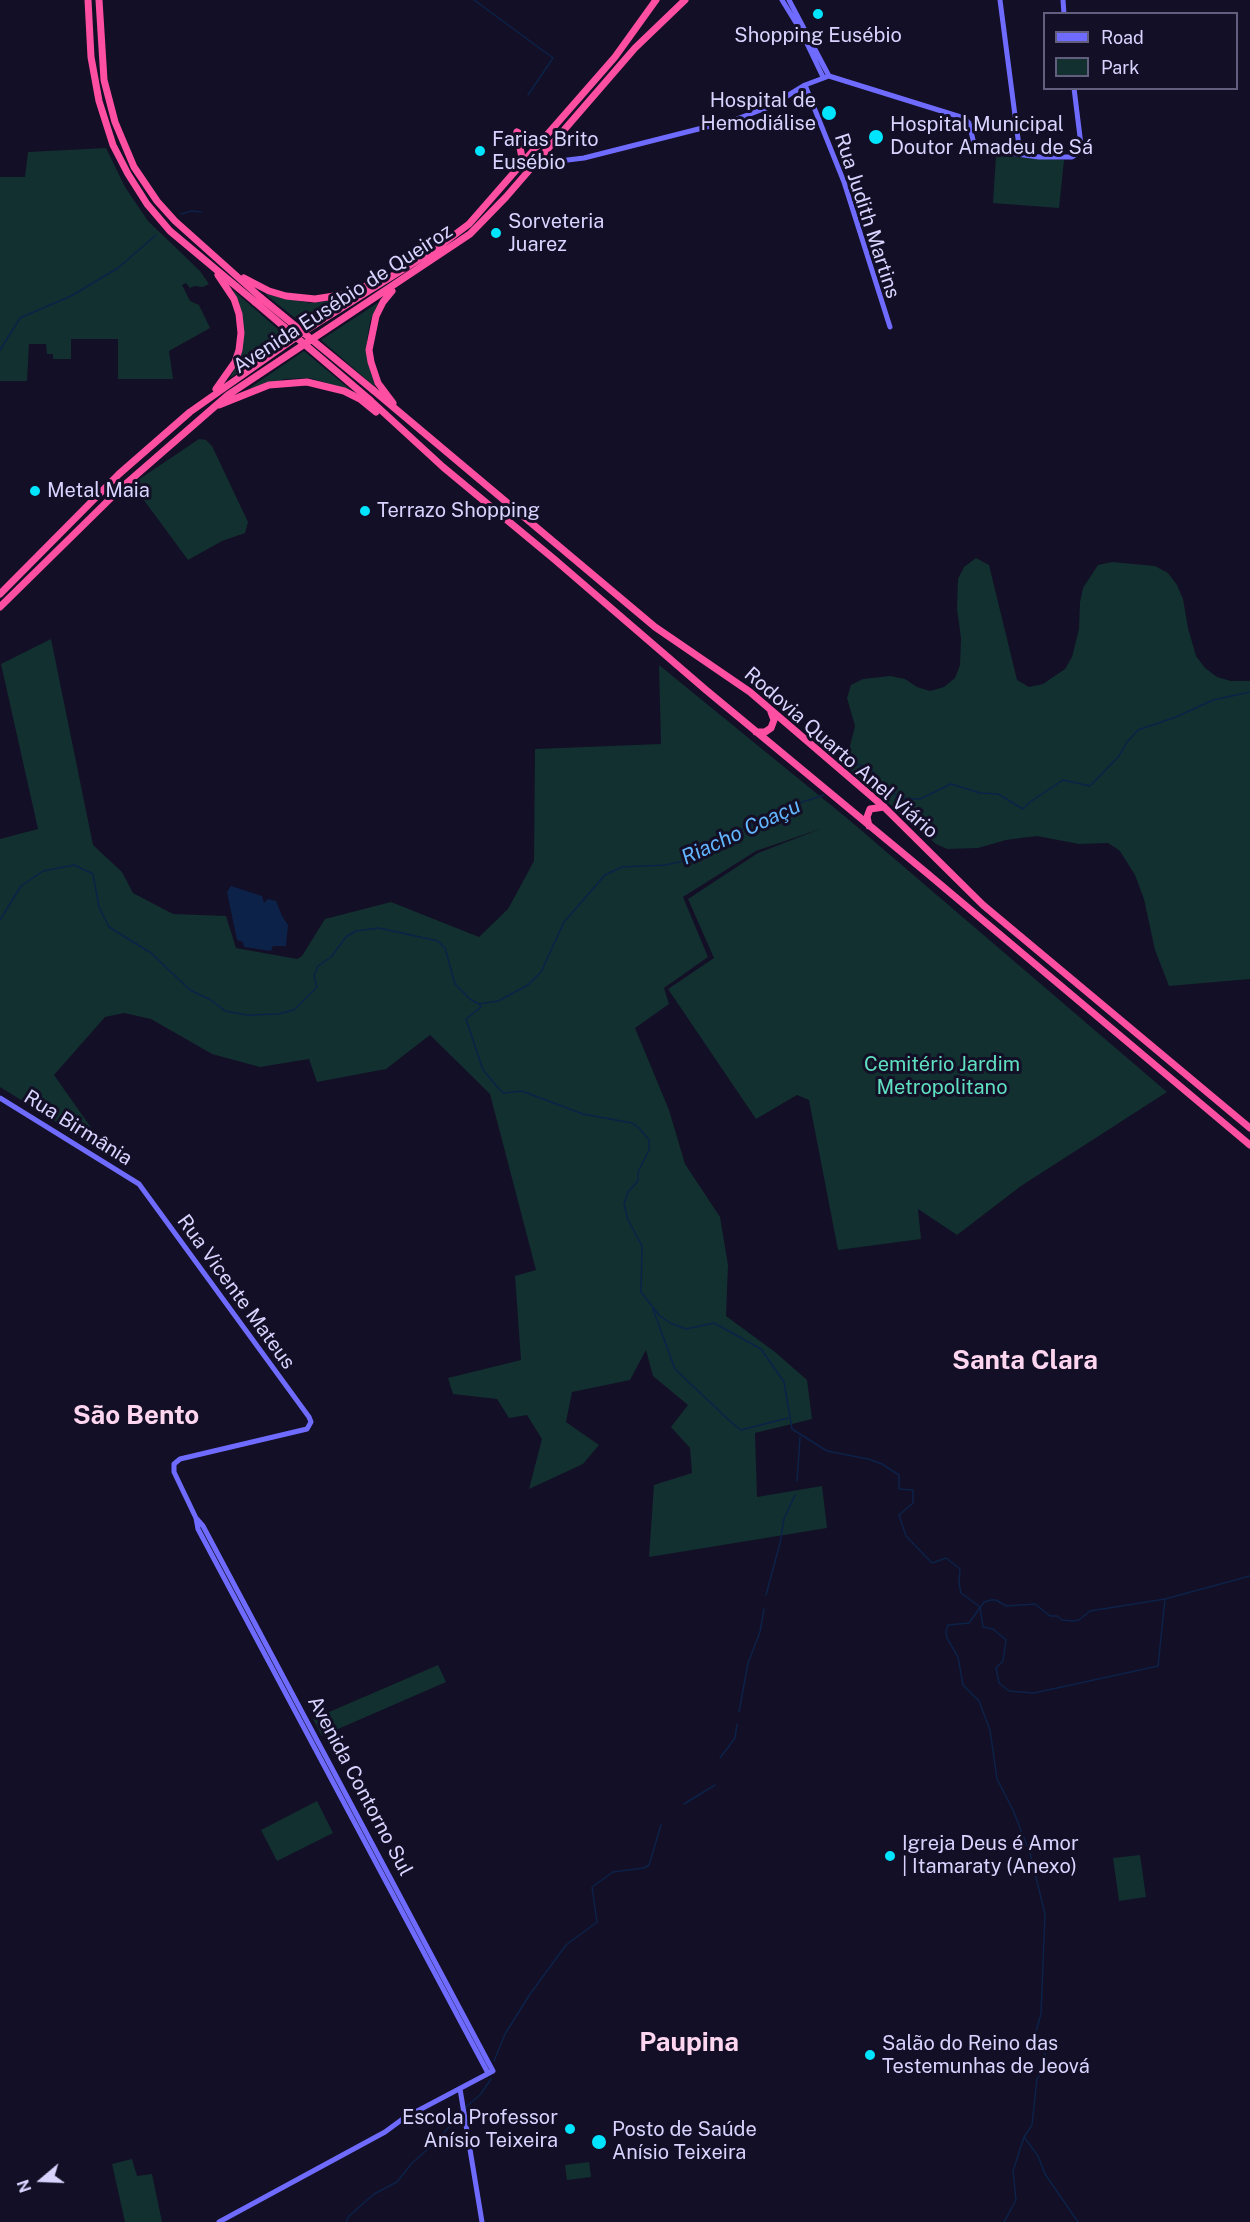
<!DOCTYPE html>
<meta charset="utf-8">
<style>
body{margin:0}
#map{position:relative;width:1250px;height:2222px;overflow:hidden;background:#130f26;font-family:"Public Sans",sans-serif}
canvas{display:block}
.legend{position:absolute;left:1043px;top:12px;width:195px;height:78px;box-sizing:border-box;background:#130f26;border:2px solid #625e7d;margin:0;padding:8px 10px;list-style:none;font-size:18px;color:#d9d4ff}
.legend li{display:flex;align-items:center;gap:12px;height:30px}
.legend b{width:30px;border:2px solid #625e7d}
.north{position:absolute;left:12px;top:2150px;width:60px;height:60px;-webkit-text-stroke:4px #130f26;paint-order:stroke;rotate:251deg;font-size:16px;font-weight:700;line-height:24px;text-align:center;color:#d9d4ff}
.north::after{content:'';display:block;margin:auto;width:21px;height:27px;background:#d9d4ff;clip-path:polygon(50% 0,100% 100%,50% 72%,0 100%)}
</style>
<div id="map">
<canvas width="1250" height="2222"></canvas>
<ul class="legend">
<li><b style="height:8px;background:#6f6bff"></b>Road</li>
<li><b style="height:16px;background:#12302f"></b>Park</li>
</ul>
<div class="north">N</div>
</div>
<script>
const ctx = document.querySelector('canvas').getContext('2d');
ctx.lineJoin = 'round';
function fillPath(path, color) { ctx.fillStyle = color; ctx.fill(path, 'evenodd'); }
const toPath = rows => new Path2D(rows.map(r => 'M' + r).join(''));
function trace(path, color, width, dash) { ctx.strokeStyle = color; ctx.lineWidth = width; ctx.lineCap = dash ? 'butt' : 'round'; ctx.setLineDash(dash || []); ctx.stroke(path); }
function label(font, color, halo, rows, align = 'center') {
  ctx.font = font + ' "Public Sans",sans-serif'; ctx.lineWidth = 6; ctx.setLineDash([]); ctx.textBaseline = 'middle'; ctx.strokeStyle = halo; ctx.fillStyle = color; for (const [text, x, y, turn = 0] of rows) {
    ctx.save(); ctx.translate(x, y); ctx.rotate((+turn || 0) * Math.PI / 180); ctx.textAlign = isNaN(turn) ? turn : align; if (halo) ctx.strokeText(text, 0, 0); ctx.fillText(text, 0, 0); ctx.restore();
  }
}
fillPath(toPath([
 [106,148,125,187,148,221,200,271,209,284,203,287,195,286,190,288,186,283,182,285,190,301,199,305,210,328,169,351,173,379,118,379,118,339,71,339,71,359,53,359,53,354,47,354,46,344,29,344,27,381,0,381,0,177,25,177,28,152],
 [996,156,1064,160,1059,208,993,203],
 [233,290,288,338,230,378,239,359,243,341,239,304],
 [265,294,310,303,348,299,305,326],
 [379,302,370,322,367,340,367,358,375,387,321,340],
 [304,351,352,391,310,378,285,379,248,389],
 [199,439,206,440,212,446,248,522,245,533,222,541,188,560,132,484],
 [976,558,989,565,1017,680,1029,687,1043,684,1065,669,1072,657,1079,629,1080,602,1083,588,1098,565,1112,562,1155,566,1168,573,1177,585,1183,599,1188,628,1196,656,1205,668,1217,677,1231,681,1250,681,1250,979,1169,986,1155,950,1144,899,1135,875,1120,851,1108,843,1079,844,1037,836,1006,840,978,848,947,849,936,844,841,762,849,750,855,726,847,698,851,685,863,679,890,676,905,679,917,687,930,691,944,687,955,678,960,665,961,638,957,609,958,579,964,567],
 [51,639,93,845,122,872,133,893,173,914,226,916,236,948,297,959,302,956,325,919,391,902,479,937,508,909,534,861,535,749,661,744,659,665,848,819,1167,1092,1021,1186,957,1235,918,1209,921,1239,838,1250,809,1100,797,1095,756,1119,668,989,714,958,688,899,758,853,823,828,756,851,683,897,708,957,664,988,669,1004,635,1028,669,1110,685,1164,720,1217,728,1265,726,1316,775,1352,807,1380,812,1419,755,1433,757,1497,822,1486,827,1528,649,1557,654,1485,692,1473,690,1448,671,1427,688,1405,653,1376,646,1350,630,1380,572,1392,566,1422,599,1445,583,1464,529,1489,542,1439,527,1415,509,1418,497,1399,453,1394,448,1378,521,1360,515,1276,536,1270,490,1094,430,1035,386,1069,317,1082,309,1059,260,1067,212,1054,151,1019,124,1013,105,1017,54,1075,111,1156,0,1087,0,839,38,829,1,664],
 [438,1665,446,1682,322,1736,313,1719],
 [317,1801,333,1833,277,1861,261,1830],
 [1140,1855,1146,1897,1119,1901,1113,1858],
 [132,2159,137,2176,152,2174,162,2222,125,2222,112,2164],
 [589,2162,591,2177,567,2180,565,2165]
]), '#12302f');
fillPath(toPath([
 [231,886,262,896,264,903,268,899,276,901,282,916,288,925,286,946,273,946,271,951,244,947,243,942,237,940,227,892]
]), '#0c2248');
trace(toPath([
 [474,0,553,58,528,95],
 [181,214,192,211,201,212],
 [0,350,20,318,71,296,118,268,156,235],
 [848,763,870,767,879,783,900,798,920,799,951,784,980,793,998,794,1023,809,1030,802,1063,780,1090,786,1119,756,1127,742,1138,730,1176,717,1213,700,1250,692],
 [0,920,21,886,43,871,74,865,93,874,99,907,109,927,151,953,190,990,211,1000,225,1011,247,1015,278,1014,294,1010,317,987,314,976,318,966,331,957,346,937,356,931,379,928,438,941,445,948,455,984,470,999,479,1004,498,1001,528,985,541,972,564,922,605,875,622,867,666,865,692,859,709,844,799,803,824,795],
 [479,1004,481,1007,466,1019,483,1070,500,1090,504,1093,522,1091,583,1114,632,1123,640,1129,649,1140,649,1150,638,1172,638,1181,628,1192,624,1203,628,1220,642,1246,641,1292,659,1315,670,1323,686,1329,714,1323,761,1349,784,1382,792,1429,827,1451,868,1459,882,1464,899,1475,899,1489,913,1490,913,1503,899,1515,906,1536,932,1563,946,1558,960,1569,959,1583,961,1593,980,1607,983,1627,993,1629,1006,1640,1003,1661,996,1668,999,1683,1009,1691,1034,1693,1158,1666,1165,1599],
 [653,1309,675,1369,733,1424,741,1430,788,1418],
 [797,1481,800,1437],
 [766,1595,780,1543,784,1519,795,1495],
 [739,1712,748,1663,760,1632,764,1609],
 [720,1758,735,1738,737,1724],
 [684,1804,715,1785],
 [494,2061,505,2034,530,1994,566,1945,597,1922,592,1887,613,1872,644,1868,649,1865,661,1825],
 [466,2107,480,2095,491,2079],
 [1024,2137,1038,2156,1045,2174,1078,2222],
 [346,2222,349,2216,374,2194,397,2182,412,2163,437,2141,460,2114],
 [1004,2222,1016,2200,1013,2171,1024,2137,1032,2125,1037,2078,1050,2067,1036,2031,1041,2014,1045,1914,1030,1853,1013,1810,997,1779,990,1730,979,1701,963,1685,958,1657,947,1638,946,1631,948,1625,969,1623,984,1602,991,1600,996,1600,1006,1606,1035,1604,1050,1616,1057,1616,1062,1620,1073,1621,1079,1620,1090,1611,1165,1599,1250,1576]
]), '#0c2248', 1.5);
trace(toPath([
 [782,0,801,31,823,77],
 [789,0,829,76],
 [1000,0,1020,154],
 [1063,0,1064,14],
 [805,85,844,182,890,327],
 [537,162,551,162,584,158,734,120,769,107,805,85,829,76,964,118,969,123,974,144,978,149,1039,157,1072,157,1079,152,1081,145,1074,88],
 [0,1098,139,1184,309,1417,311,1422,307,1429,180,1459,174,1464,174,1472,196,1518,198,1529,488,2073],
 [196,1518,203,1526,493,2071,404,2118,385,2132,219,2222],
 [460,2089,482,2222]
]), '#6f6bff', 5);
trace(toPath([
 [88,0,91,57,99,101,113,145,128,174,147,204,170,231,255,302],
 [99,0,104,80,115,122,134,167,157,201,175,221,260,297],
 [517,132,523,163],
 [517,132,528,138,542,141],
 [244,278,269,291,286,296,315,299,347,294,373,283],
 [392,291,383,302,376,316,369,350,371,362,378,383,393,403],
 [216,389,235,362,239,350,241,333,239,314,234,299,218,275],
 [373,390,655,627,750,692,884,807,983,905,1250,1128],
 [370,400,443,467,554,559,706,690,928,874,1250,1145],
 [219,405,269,385,307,382,344,391,360,399,376,412],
 [0,594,119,474,190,412,308,329,437,248,469,224,615,57,656,0],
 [0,607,120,489,228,395,470,234,506,197,635,48,685,0],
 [756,732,765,732,771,728,774,720,771,712],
 [869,826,867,817,870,809,884,807]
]), '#ff4fa3', 7);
trace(toPath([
 [260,297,373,390],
 [255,302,370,400]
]), '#ff4fa3', 7);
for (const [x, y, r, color] of [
 [818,14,6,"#00e5ff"],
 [829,113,8,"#00e5ff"],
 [876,137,8,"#00e5ff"],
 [480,151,6,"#00e5ff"],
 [496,233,6,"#00e5ff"],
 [35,491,6,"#00e5ff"],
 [365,511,6,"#00e5ff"],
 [890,1856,6,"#00e5ff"],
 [870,2055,6,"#00e5ff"],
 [570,2129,6,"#00e5ff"],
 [599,2142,8,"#00e5ff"]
]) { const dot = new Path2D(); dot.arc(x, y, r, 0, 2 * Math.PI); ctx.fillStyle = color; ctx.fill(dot); trace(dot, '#130f26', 2); }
label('20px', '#d9d4ff', '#130f26', [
 ["Shopping Eusébio",818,36,"center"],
 ["Hospital de",816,101,"right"],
 ["Hemodiálise",816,124,"right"],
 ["Hospital Municipal",890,125],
 ["Doutor Amadeu de Sá",890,148],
 ["Farias Brito",492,140],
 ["Eusébio",492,163],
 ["Sorveteria",508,222],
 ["Juarez",508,245],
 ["Metal Maia",47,491],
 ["Terrazo Shopping",377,511],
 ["Igreja Deus é Amor",902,1844],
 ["| Itamaraty (Anexo)",902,1867],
 ["Salão do Reino das",882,2044],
 ["Testemunhas de Jeová",882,2067],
 ["Escola Professor",558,2118,"right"],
 ["Anísio Teixeira",558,2141,"right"],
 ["Posto de Saúde",612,2130],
 ["Anísio Teixeira",612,2153]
], 'left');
label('20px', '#d9d4ff', '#130f26', [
 ["Rua Judith Martins",867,216,72],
 ["Avenida Eusébio de Queiroz",343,299,-33],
 ["Rodovia Quarto Anel Viário",841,753,41],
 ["Rua Birmânia",78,1128,32],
 ["Rua Vicente Mateus",236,1292,54],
 ["Avenida Contorno Sul",360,1786,62]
]);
label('20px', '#5fe0c0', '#130f26', [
 ["Cemitério Jardim",942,1065],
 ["Metropolitano",942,1088]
]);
label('italic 21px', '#62b6ff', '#130f26', [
 ["Riacho Coaçu",741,832,-25]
]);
label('bold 26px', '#ffd6f0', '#130f26', [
 ["Santa Clara",1025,1361],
 ["São Bento",136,1416],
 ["Paupina",689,2043]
]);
</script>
